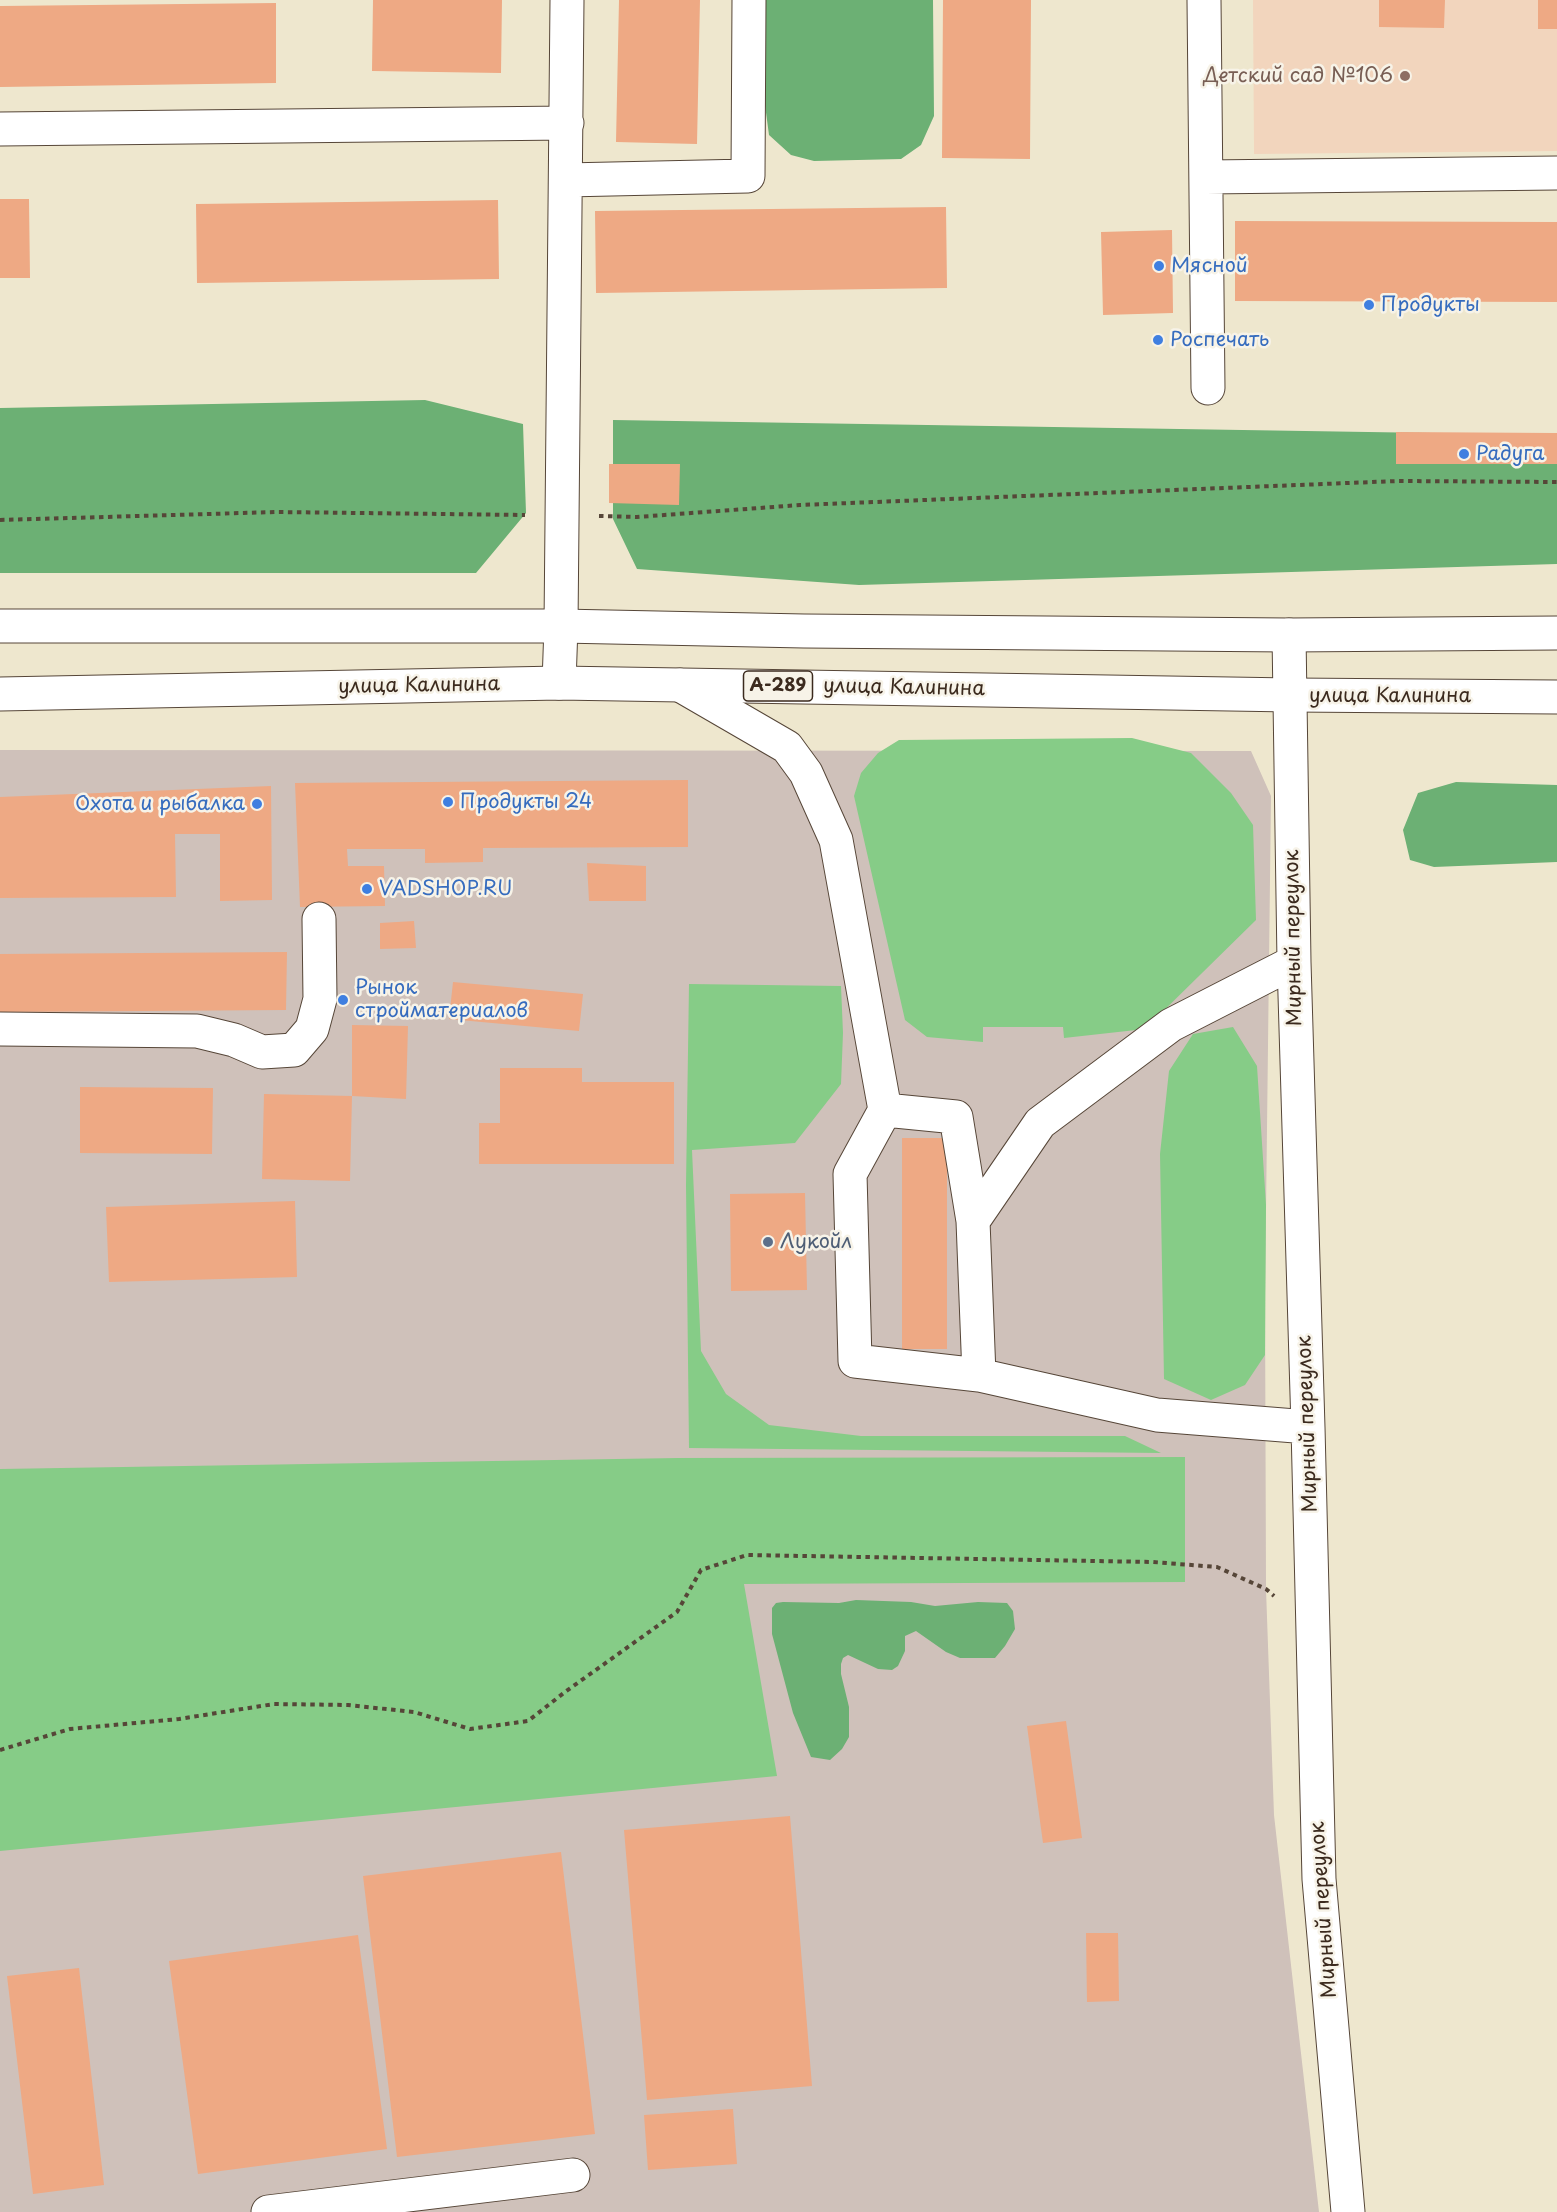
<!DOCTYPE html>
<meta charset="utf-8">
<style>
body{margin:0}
canvas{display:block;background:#eee7ce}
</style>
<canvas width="1557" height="2212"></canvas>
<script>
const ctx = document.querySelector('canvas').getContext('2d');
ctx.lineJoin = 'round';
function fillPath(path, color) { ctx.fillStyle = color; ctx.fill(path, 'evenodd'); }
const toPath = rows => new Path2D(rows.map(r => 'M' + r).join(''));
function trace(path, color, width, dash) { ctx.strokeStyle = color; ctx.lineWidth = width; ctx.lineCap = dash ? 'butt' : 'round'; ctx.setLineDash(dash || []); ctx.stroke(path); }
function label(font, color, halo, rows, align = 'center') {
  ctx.font = font + ' "Playpen Sans",sans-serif'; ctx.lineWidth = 5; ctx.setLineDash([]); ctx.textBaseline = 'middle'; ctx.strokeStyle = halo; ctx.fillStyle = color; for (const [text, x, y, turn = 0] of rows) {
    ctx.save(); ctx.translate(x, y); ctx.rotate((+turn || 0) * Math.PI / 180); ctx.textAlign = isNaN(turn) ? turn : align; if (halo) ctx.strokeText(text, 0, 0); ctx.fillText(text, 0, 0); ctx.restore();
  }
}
fillPath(toPath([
 [1253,0,1557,0,1557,151,1254,154]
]), '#f2d5bd');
fillPath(toPath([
 [0,750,1251,751,1271,796,1265,1294,1266,1589,1274,1815,1319,2212,0,2212]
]), '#cfc1ba');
fillPath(toPath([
 [1132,738,1191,753,1231,793,1253,825,1256,920,1145,1029,1064,1038,1063,1027,983,1027,983,1042,927,1037,905,1020,854,796,861,773,878,753,899,740],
 [689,984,841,986,843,1033,841,1084,795,1143,692,1150,701,1351,726,1394,769,1425,861,1436,1125,1436,1161,1453,689,1448,686,1185],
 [1233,1027,1257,1066,1266,1205,1265,1355,1245,1385,1211,1400,1164,1379,1160,1154,1169,1071,1193,1034],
 [1185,1457,1185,1582,744,1584,777,1776,0,1851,0,1469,678,1458]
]), '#86cc87');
fillPath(toPath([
 [764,0,933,0,934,116,921,145,901,159,814,161,791,155,769,135,763,90],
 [425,400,523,424,526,513,476,573,0,573,0,408],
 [613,420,1557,435,1557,564,859,585,637,569,613,519],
 [1456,782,1557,785,1557,862,1434,867,1410,860,1403,830,1418,793],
 [856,1600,911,1602,935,1606,978,1602,1007,1603,1013,1611,1015,1629,1005,1646,995,1658,960,1658,946,1652,916,1631,905,1636,905,1651,898,1666,892,1670,878,1669,848,1655,843,1658,841,1664,841,1674,849,1707,849,1737,842,1749,830,1760,811,1757,793,1713,772,1634,772,1608,776,1603,783,1602,839,1603]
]), '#6cb074');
fillPath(toPath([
 [373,0,502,0,501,73,372,71],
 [619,0,700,0,697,144,616,142],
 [943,0,1031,0,1030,159,942,158],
 [1379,0,1445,0,1444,28,1379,27],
 [1538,0,1557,0,1557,29,1538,29],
 [276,3,276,83,0,87,0,6],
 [0,199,29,199,30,278,0,278],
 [498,200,499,279,197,283,196,204],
 [946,207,947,288,596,293,595,211],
 [1235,221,1557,222,1557,302,1235,301],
 [1172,230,1173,313,1103,315,1101,232],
 [1396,432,1557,433,1557,464,1396,464],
 [609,464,680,464,679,505,609,503],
 [688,780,688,847,483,848,483,862,425,863,425,849,347,849,348,866,384,866,385,906,300,907,295,783],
 [271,786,272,900,220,901,220,834,175,834,176,897,0,898,0,797],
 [587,863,646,866,646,901,589,901],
 [414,921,416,948,380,949,380,923],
 [287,952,286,1010,0,1012,0,954],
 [453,982,583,994,579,1031,449,1019],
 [352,1025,408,1026,406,1099,352,1096],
 [500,1068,582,1068,582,1082,674,1082,674,1164,479,1164,479,1123,500,1123],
 [80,1087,213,1088,212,1154,80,1153],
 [264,1094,352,1096,350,1181,262,1179],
 [902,1138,947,1138,947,1349,902,1349],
 [805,1193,807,1290,731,1291,730,1194],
 [295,1201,297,1277,109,1282,106,1207],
 [1066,1721,1082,1838,1043,1843,1027,1726],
 [790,1816,812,2086,647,2100,624,1830],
 [561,1852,595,2134,397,2157,363,1876],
 [1086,1933,1118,1933,1119,2001,1087,2002],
 [358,1935,387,2149,198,2174,169,1961],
 [79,1968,104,2185,33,2194,7,1976],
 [733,2109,737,2164,648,2170,644,2115]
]), '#eea984');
const minor = toPath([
 [1204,0,1208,388],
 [0,129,567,123],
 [1206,177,1557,173],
 [566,180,748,176,749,0],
 [1289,635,1294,962,1308,1427,1319,1879,1348,2212],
 [559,683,561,626,567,0],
 [680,685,787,747,806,773,836,840,885,1110,956,1117,973,1221],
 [0,1029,197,1031,234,1040,262,1052,294,1050,312,1029,320,999,319,919],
 [885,1110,850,1174,855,1361,979,1375,1157,1415,1308,1427],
 [979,1375,973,1221,1040,1123,1171,1025,1294,962],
 [268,2212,573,2175]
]);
const highway = toPath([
 [0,626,561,626,804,631,1289,635,1557,633],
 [0,694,559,683,1291,695,1557,697]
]);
trace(minor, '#564638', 35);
trace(highway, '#564638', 35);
trace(toPath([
 [599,516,637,517,800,505,1398,481,1557,482],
 [0,520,277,512,525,515],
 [0,1750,70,1729,179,1719,274,1704,348,1705,414,1712,470,1729,528,1721,565,1692,677,1612,701,1570,747,1555,1153,1562,1217,1567,1266,1589,1274,1596]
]), '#564638', 4, [4.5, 4.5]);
trace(minor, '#fff', 33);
trace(highway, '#fff', 33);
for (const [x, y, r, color] of [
 [1405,76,6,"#8d6e63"],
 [1159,266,6,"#3f7fe0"],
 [1369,305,6,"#3f7fe0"],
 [1158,340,6,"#3f7fe0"],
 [1464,454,6,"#3f7fe0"],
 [448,802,6,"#3f7fe0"],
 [257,804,6,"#3f7fe0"],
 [367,889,6,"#3f7fe0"],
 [343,1000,6,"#3f7fe0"],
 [768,1242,6,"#5c6f8a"]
]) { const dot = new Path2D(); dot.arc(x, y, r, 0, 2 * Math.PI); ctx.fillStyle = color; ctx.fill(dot); trace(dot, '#f7f3e8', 2); }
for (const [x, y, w] of [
 [778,686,69]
]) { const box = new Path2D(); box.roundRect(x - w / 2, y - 15, w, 30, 4.5); ctx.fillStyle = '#f7f3e8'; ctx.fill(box); trace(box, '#3b2a1e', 1.5); }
label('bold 18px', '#3b2a1e', null, [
 ["А-289",778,686]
]);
label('20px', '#785e54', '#f7f3e8', [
 ["Детский сад №106",1393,76]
], 'right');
label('20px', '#366cbe', '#f7f3e8', [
 ["Мясной",1171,266],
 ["Продукты",1381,305],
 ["Роспечать",1170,340],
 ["Радуга",1476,454],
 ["Продукты 24",460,802],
 ["Охота и рыбалка",245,804,"right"],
 ["VADSHOP.RU",379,889],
 ["Рынок",355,988],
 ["стройматериалов",355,1011]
], 'left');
label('20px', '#3b2a1e', '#f7f3e8', [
 ["улица Калинина",419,686,-1],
 ["улица Калинина",904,688,1],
 ["улица Калинина",1390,696],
 ["Мирный переулок",1294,938,-91],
 ["Мирный переулок",1308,1424,-92],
 ["Мирный переулок",1324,1910,-94]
]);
label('20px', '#4e5e75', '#f7f3e8', [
 ["Лукойл",780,1242]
], 'left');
</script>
